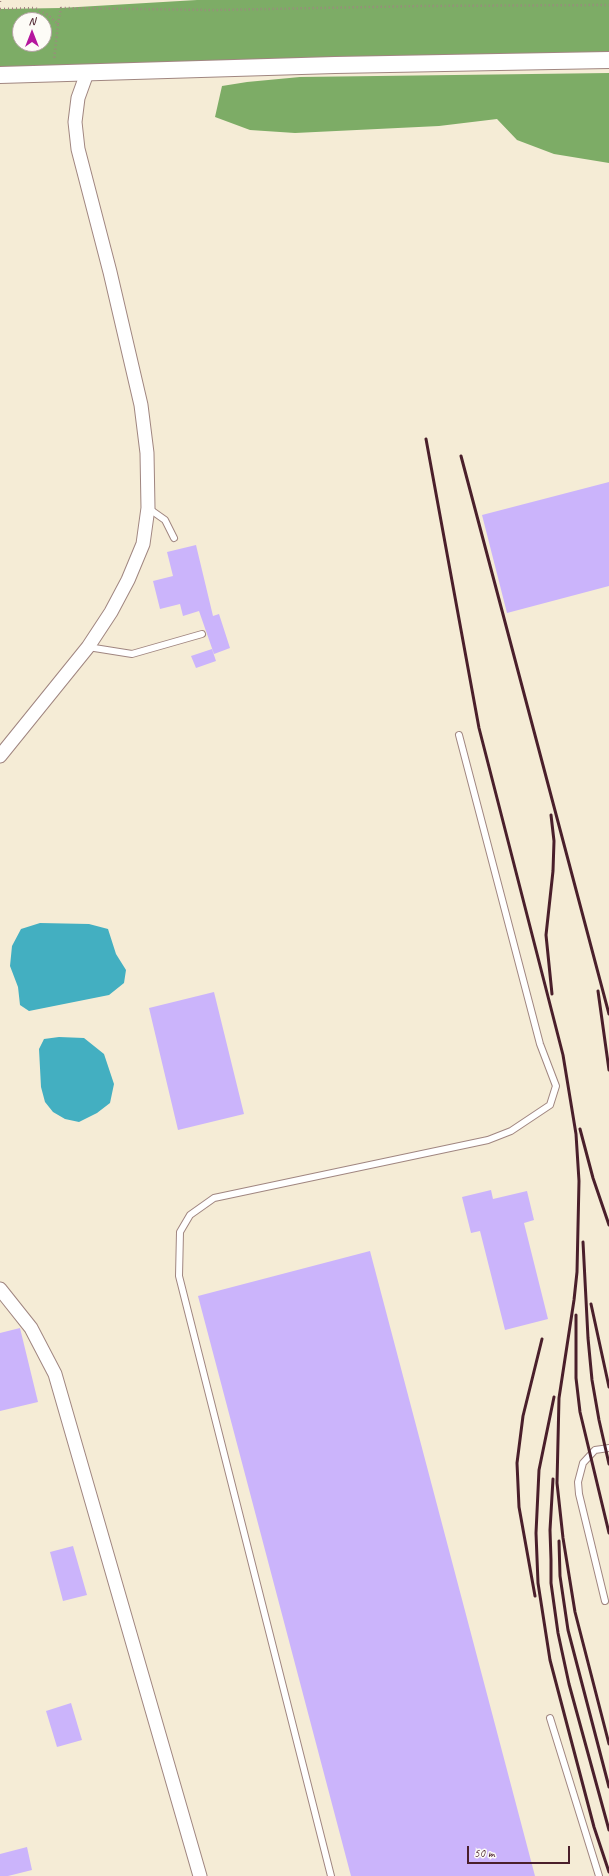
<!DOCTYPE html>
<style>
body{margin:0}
#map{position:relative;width:609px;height:1876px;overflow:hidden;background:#f5ecd6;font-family:Caveat,sans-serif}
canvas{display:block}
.north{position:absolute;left:12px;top:12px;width:40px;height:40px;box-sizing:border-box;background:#fdfcf7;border:1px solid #b5a4a5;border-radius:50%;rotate:0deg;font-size:11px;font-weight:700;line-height:16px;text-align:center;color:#4a1f2b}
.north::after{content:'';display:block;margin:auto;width:14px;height:18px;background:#b5179e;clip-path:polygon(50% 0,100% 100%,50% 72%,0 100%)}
.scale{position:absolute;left:467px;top:1846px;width:103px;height:18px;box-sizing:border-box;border:2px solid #4a1f2b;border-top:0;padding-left:5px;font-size:12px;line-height:14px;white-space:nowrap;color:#4a1f2b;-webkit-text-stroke:3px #fdfcf7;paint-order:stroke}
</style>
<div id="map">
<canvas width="609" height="1876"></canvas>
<div class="north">N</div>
<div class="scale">50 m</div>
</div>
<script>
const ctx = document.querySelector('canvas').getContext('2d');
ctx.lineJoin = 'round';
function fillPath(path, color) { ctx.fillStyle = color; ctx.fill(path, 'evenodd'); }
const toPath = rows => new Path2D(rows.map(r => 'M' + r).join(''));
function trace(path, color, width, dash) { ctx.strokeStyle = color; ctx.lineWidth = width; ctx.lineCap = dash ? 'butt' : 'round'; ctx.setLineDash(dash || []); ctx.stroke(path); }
fillPath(toPath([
 [197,0,609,0,609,56,0,74,0,9,61,8],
 [20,20,44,20,44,44,20,44],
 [609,73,609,163,554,154,517,140,497,119,439,126,295,133,250,130,215,117,222,86,247,82,300,77]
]), '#7dac66');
fillPath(toPath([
 [40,923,89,924,108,929,116,954,126,970,124,983,109,995,29,1011,20,1005,18,987,10,966,12,946,21,929],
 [59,1037,84,1038,104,1054,114,1084,110,1103,97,1113,79,1122,65,1119,53,1112,45,1102,41,1087,39,1049,44,1039]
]), '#43afc1');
fillPath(toPath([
 [609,482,609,586,507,613,482,515],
 [196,545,213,616,219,614,230,648,214,654,199,611,183,616,180,604,160,609,153,581,173,576,167,552],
 [212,649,216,661,196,668,191,656],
 [214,992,244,1114,178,1130,149,1008],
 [491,1190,493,1199,527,1191,534,1220,524,1223,548,1319,505,1330,480,1231,471,1233,462,1197],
 [370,1251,535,1876,351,1876,198,1296],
 [20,1328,38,1402,0,1411,0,1333],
 [73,1546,87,1595,63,1601,50,1552],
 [71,1703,82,1740,57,1747,46,1711],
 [27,1847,32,1870,8,1876,0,1876,0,1854]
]), '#cbb4fb');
const service = toPath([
 [148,508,165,520,174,538],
 [88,647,132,654,202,634],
 [605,1601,579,1494,578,1482,583,1463,595,1450,609,1448],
 [550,1718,599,1876],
 [331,1876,179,1276,180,1232,190,1215,214,1198,488,1140,511,1131,550,1105,556,1086,540,1044,459,735]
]);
const minor = toPath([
 [0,756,88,647,111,612,128,580,143,544,148,508,147,453,141,405,110,272,78,149,75,122,78,98,87,73],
 [0,1289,31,1328,55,1374,200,1876]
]);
const tertiary = toPath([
 [0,75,335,65,609,60]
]);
trace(service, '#a08680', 8);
trace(minor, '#a08680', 15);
trace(tertiary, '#a08680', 18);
trace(toPath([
 [0,2,0,0],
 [0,9,35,8,48,15,58,24,54,60],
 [58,24,61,8,214,10,423,6,609,5]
]), '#a08680', 2.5, [1, 3]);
trace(service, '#fff', 6);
trace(minor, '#fff', 13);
trace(tertiary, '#fff', 16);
trace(toPath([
 [426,439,479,728,563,1055,576,1134,579,1181,577,1272,574,1300,559,1398,557,1483,563,1538,575,1612,609,1744],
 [461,456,609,1014],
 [551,815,554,841,553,871,546,935,552,994],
 [598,991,609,1070],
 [580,1129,593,1178,609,1225],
 [583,1242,588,1338,592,1380,599,1420,609,1464],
 [591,1304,609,1387],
 [576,1315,576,1378,580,1412,609,1533],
 [554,1397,539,1470,536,1533,538,1583,550,1660,594,1827,609,1872],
 [553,1479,550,1530,551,1560,551,1583,558,1633,569,1684,609,1830],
 [559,1541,560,1576,568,1630,609,1787],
 [535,1596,519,1507,517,1463,523,1416,542,1339]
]), '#4a1f2b', 3);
</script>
